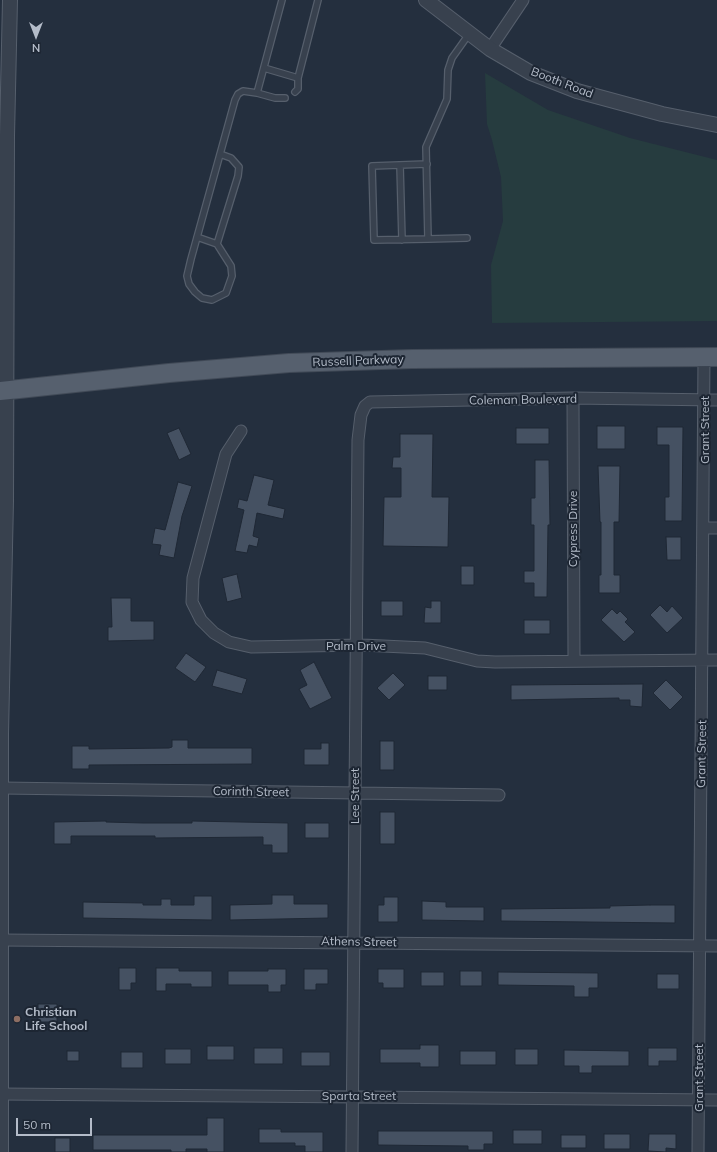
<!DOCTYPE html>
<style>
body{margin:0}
#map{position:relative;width:717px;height:1152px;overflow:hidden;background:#242f3e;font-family:Mulish,sans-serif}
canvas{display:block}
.north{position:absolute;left:16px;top:16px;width:40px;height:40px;-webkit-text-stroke:3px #1d2633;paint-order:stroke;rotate:180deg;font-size:11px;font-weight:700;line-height:16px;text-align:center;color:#b4bcc9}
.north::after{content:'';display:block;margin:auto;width:14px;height:18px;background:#b4bcc9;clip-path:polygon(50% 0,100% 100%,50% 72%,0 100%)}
.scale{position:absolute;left:16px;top:1118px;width:76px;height:18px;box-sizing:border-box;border:2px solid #b4bcc9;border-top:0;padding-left:5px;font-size:12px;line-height:14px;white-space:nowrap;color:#b4bcc9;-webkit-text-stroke:3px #1d2633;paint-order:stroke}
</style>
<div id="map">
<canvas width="717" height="1152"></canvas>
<div class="north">N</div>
<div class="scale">50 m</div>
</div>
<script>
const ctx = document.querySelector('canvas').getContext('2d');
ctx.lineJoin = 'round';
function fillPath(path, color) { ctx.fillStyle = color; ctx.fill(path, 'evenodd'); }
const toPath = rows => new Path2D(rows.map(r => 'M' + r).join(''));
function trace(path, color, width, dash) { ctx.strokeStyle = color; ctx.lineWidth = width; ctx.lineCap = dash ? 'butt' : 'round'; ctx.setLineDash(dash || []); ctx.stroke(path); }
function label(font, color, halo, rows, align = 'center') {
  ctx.font = font + ' Mulish,sans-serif'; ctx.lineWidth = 4; ctx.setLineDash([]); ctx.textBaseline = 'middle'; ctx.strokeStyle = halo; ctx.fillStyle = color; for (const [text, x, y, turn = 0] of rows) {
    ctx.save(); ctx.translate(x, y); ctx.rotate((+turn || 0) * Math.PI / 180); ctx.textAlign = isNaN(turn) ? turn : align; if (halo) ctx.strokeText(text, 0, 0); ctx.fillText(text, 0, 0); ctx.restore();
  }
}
fillPath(toPath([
 [485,73,548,110,630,138,717,160,717,321,492,323,491,265,503,221,501,177,492,140,487,124]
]), '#263c3f');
const building = toPath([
 [597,426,625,426,625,449,597,449,597,426],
 [657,427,683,427,682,521,665,521,665,497,669,497,669,445,657,445,657,427],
 [179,428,191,454,179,460,167,433,179,428],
 [516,428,549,428,549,444,516,444,516,428],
 [400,434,433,434,432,497,449,497,448,547,383,546,384,497,401,497,401,468,392,468,393,457,400,457,400,434],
 [535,460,549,460,550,525,548,525,547,597,534,597,534,583,524,583,524,571,534,571,534,525,531,525,531,498,535,498,535,460],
 [598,466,620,466,619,522,614,522,614,575,620,575,620,593,599,593,599,575,601,575,601,522,600,522,598,466],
 [254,475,274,480,268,505,285,509,283,519,257,513,253,536,259,538,257,547,249,545,247,553,235,551,244,510,237,508,239,499,247,501,254,475],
 [178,482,192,486,182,516,174,558,159,555,161,545,152,544,155,528,165,530,178,482],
 [666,537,681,537,681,560,667,560,666,537],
 [461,566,474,566,474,585,461,585,461,566],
 [237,574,242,598,227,602,222,578,237,574],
 [111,598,131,598,131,621,154,621,154,640,108,641,108,627,112,627,111,598],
 [381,601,403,601,403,616,381,616,381,601],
 [431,601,441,601,441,623,424,623,425,607,431,608,431,601],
 [660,605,667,612,672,606,683,618,667,633,650,615,660,605],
 [612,609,617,614,620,611,628,619,625,622,635,632,624,642,601,620,612,609],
 [524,620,550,620,550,634,524,634,524,620],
 [186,653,206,667,195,682,175,668,186,653],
 [314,662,332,698,310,709,299,689,307,685,300,670,314,662],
 [217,670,247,679,242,694,212,686,217,670],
 [393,673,405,685,389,700,377,688,393,673],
 [428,676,447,676,447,690,428,690,428,676],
 [666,680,683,697,670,710,653,693,666,680],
 [643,684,642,707,630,706,630,700,619,700,619,698,511,700,511,685,643,684],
 [172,740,188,740,188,748,252,748,252,764,89,765,89,769,72,769,72,746,89,746,89,749,169,748,172,747,172,740],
 [380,741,394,741,394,770,380,770,380,741],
 [321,743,329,743,329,765,304,765,304,749,321,749,321,743],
 [380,812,395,812,395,844,380,844,380,812],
 [106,821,106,822,143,823,192,823,192,821,288,823,288,853,272,853,272,845,263,845,263,837,155,838,155,836,71,836,71,844,54,844,54,822,106,821],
 [305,823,329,823,329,838,305,838,305,823],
 [272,895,294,895,294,904,328,904,328,918,230,920,230,905,272,904,272,895],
 [194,896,212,896,212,920,83,918,83,902,143,903,143,905,161,905,161,899,171,899,171,905,194,905,194,896],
 [384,897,398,897,398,922,378,922,378,905,384,905,384,897],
 [422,901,446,902,446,907,484,907,484,921,422,920,422,901],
 [650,905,675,905,675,923,501,921,501,909,610,908,610,906,650,905],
 [119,968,136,968,136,983,131,983,131,990,119,990,119,968],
 [156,968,179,968,179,971,212,971,212,987,191,987,191,984,166,984,166,991,156,991,156,968],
 [268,969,286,969,286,985,281,985,281,992,268,992,268,985,228,985,228,971,268,971,268,969],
 [304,969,328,969,328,984,316,984,316,990,304,990,304,969],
 [378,969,404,969,404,988,383,988,383,983,378,983,378,969],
 [460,971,482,971,482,986,460,986,460,971],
 [421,972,444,972,444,986,421,986,421,972],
 [498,972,598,973,598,988,589,988,589,997,574,997,574,986,498,985,498,972],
 [657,974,679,974,679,989,657,989,657,974],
 [38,1004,57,1004,57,1022,38,1022,38,1004],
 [420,1045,439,1045,439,1067,420,1067,420,1063,380,1063,380,1049,420,1049,420,1045],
 [207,1046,234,1046,234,1060,207,1060,207,1046],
 [254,1048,283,1048,283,1064,254,1064,254,1048],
 [648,1048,677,1048,677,1061,659,1061,659,1066,648,1066,648,1048],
 [165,1049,191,1049,191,1064,165,1064,165,1049],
 [515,1049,538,1049,538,1065,515,1065,515,1049],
 [564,1050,629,1051,629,1066,592,1066,592,1073,579,1073,579,1066,564,1066,564,1050],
 [67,1051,79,1051,79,1061,67,1061,67,1051],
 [460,1051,496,1051,496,1065,460,1065,460,1051],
 [121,1052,143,1052,143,1068,121,1068,121,1052],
 [301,1052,330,1052,330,1066,301,1066,301,1052],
 [207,1118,224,1118,224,1152,207,1152,207,1149,186,1149,186,1152,171,1152,171,1150,93,1150,93,1135,207,1135,207,1118],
 [259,1129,281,1129,281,1132,323,1132,323,1152,305,1152,305,1146,295,1146,295,1143,259,1143,259,1129],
 [513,1130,542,1130,542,1144,513,1144,513,1130],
 [378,1131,493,1131,493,1144,484,1144,484,1150,468,1150,468,1146,378,1145,378,1131],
 [604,1134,630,1134,630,1149,604,1149,604,1134],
 [649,1134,676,1134,676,1149,666,1148,666,1152,648,1151,649,1134],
 [561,1135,586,1135,586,1148,561,1148,561,1135],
 [55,1138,70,1138,70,1152,55,1152,55,1138]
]);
fillPath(building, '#455162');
trace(building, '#1f2835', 1);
const service = toPath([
 [264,68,298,78],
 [295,92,298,89,298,78,318,0],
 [257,93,275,98,285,98],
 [427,164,372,166,374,240,428,239,426,147,447,99,448,70,452,58,469,34],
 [400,165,402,240],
 [197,237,217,244,231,266,232,276,226,293,212,300,202,298,195,292,189,284,187,276,191,259,235,100,238,94,243,91,257,93,282,0],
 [428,239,467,238],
 [217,244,238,176,239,167,231,158,220,154]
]);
const minor = toPath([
 [490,49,523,0],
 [573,398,574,660],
 [241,431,226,454,193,578,192,602,201,620,214,633,229,642,251,647,362,645,425,648,477,661,495,662,717,660],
 [704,528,717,528],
 [2,788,499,795],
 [1,940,717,946],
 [1,1094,717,1100],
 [352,1152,358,440,361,415,365,406,370,402,573,398,717,400],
 [698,1152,704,357]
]);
const tertiary = toPath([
 [426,0,490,49,531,73,577,91,662,114,717,125],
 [1,1152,1,734,6,501,7,136,10,0]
]);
const primary = toPath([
 [0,391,169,373,289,363,412,359,717,357]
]);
trace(service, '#565f6c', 8);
trace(minor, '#565f6c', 13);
trace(tertiary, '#565f6c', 16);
trace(primary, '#414a57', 20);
trace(service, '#38414e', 5.5);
trace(minor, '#38414e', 11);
trace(tertiary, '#38414e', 14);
trace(primary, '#56606e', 18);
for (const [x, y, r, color] of [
 [17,1019,4,"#8d6e63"]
]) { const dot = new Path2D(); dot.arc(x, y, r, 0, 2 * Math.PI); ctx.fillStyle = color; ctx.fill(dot); trace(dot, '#1d2633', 1.5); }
label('12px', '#b4bcc9', '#1d2633', [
 ["Booth Road",562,83,21],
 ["Russell Parkway",358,361,-2],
 ["Coleman Boulevard",523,400,-1],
 ["Grant Street",705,430,-90],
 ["Cypress Drive",573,529,-90],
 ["Palm Drive",356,646],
 ["Grant Street",702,754,-89],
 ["Corinth Street",251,792,1],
 ["Lee Street",355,796,-90],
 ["Athens Street",359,942,1],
 ["Grant Street",699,1078,-90],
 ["Sparta Street",359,1096]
]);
label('bold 12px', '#b4bcc9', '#1d2633', [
 ["Christian",25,1012],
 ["Life School",25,1026]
], 'left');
</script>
